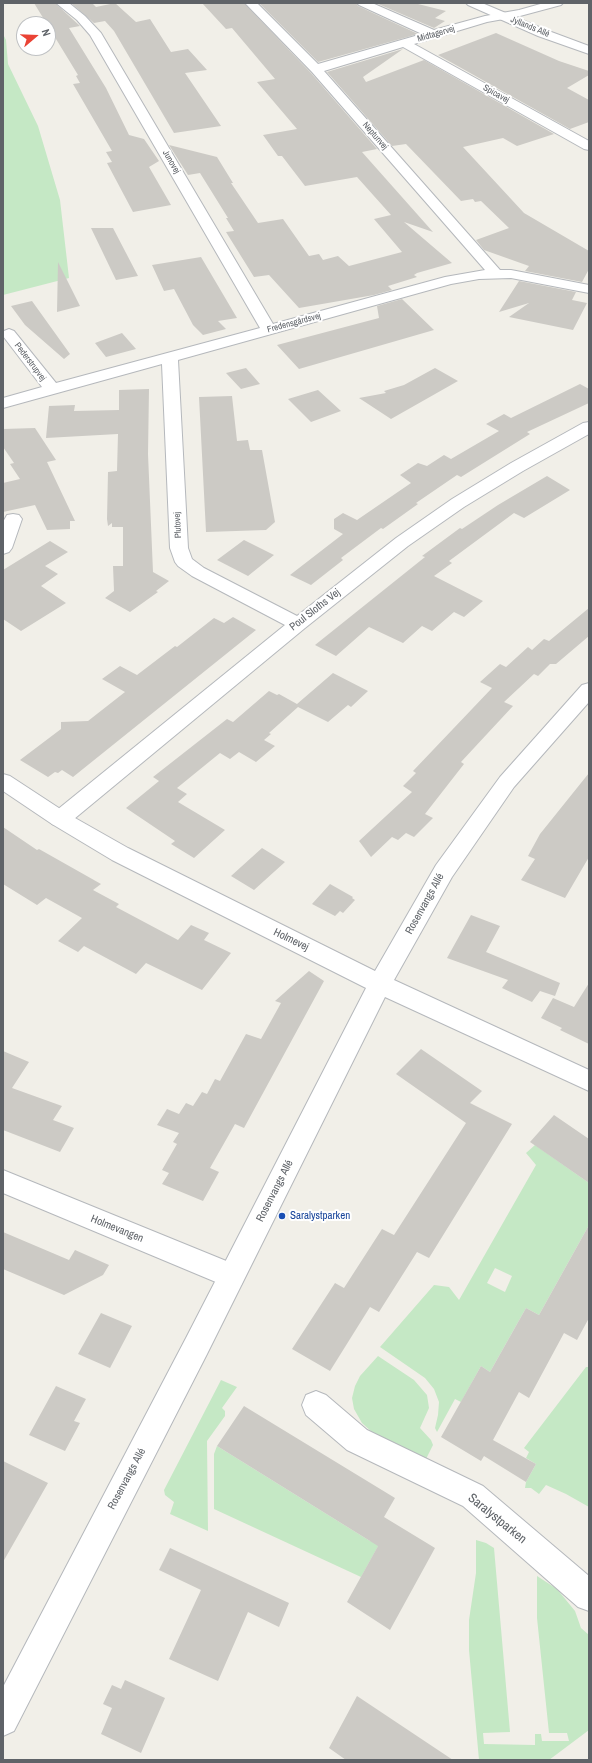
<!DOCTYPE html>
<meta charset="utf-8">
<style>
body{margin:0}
#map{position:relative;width:592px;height:1763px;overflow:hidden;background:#f1efe8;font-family:"Archivo Narrow",sans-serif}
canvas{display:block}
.frame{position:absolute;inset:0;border:4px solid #5f6368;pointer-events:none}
.north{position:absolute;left:16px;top:16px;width:40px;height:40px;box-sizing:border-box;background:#fff;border:1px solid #bfc1c3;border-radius:50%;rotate:71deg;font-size:11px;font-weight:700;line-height:16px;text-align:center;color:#5f6368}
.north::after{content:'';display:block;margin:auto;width:14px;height:18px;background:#ea4335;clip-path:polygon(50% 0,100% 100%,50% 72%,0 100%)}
</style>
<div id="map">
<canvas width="592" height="1763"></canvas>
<div class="frame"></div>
<div class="north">N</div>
</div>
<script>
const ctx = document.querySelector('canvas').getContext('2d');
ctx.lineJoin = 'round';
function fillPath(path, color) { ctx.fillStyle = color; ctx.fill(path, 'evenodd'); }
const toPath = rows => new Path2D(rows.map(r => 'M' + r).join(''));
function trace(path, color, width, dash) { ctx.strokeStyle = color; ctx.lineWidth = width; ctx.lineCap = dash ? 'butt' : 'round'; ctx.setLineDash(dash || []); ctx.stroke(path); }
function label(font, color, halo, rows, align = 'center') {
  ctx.font = font + ' "Archivo Narrow",sans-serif'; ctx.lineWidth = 4; ctx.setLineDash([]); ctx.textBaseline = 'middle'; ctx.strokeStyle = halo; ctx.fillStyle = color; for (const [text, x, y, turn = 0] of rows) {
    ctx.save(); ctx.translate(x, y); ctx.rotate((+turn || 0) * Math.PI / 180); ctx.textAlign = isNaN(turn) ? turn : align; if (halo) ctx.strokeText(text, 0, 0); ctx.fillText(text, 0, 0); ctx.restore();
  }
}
fillPath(toPath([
 [3,34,6,40,8,64,38,126,60,200,69,278,3,295],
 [535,1145,589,1183,589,1225,539,1315,526,1308,490,1372,481,1366,461,1402,455,1399,437,1432,435,1428,438,1415,439,1402,434,1389,425,1378,380,1347,434,1285,449,1287,459,1300,536,1165,526,1153],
 [495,1268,512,1276,505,1292,487,1283],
 [378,1356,414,1380,427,1395,429,1408,420,1428,431,1440,433,1445,425,1461,373,1433,362,1423,354,1409,352,1398,355,1386,360,1376],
 [586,1367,589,1367,589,1507,566,1494,546,1485,539,1494,531,1488,525,1488,526,1482,536,1464,526,1458,529,1452,524,1448],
 [221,1380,237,1387,222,1408,225,1411,225,1416,207,1441,208,1531,170,1514,174,1502,165,1495,164,1490],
 [217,1446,370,1541,381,1541,361,1577,214,1509,214,1454],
 [476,1540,486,1543,494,1548,510,1732,483,1733,484,1744,535,1745,535,1734,541,1734,542,1741,569,1741,567,1733,549,1733,537,1618,537,1576,557,1589,575,1611,581,1628,589,1635,589,1730,549,1760,479,1760,469,1650,469,1620,476,1573]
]), '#c5e8c5');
fillPath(toPath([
 [34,3,55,3,80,26,69,28,106,88,129,135,144,139,159,161,149,167,171,205,133,212,107,163,112,162,106,152,112,151,73,84,80,83,76,76,78,75],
 [71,3,92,3,96,7,115,3,136,22,150,19,171,52,188,49,207,70,185,73,221,126,174,133,114,31,105,21,94,23],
 [202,3,244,3,311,73,377,149,362,152,433,232,404,222,452,263,417,273,414,275,417,277,388,286,392,290,374,295,299,308,269,275,254,277,226,232,234,231,226,218,228,218,200,173,188,175,169,145,217,157,233,183,231,183,258,223,283,219,309,256,319,254,323,260,338,256,349,266,402,252,374,219,391,215,357,177,305,186,282,156,278,156,263,135,297,129,257,82,275,79,232,28,226,29],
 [259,3,356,3,358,6,418,34,318,62],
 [376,3,414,3,446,11,435,18,445,21,434,28],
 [496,33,559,61,589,71,589,75,567,88,589,100,589,122,570,129,438,55],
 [403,49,363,77,366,82,424,60,554,134,517,146,503,138,463,147,524,213,589,251,589,269,582,282,525,271,529,266,484,250,476,240,509,228,481,201,475,202,473,199,461,201,406,144,392,146,327,72],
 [91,228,113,228,138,276,116,280],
 [201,257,237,318,218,321,226,329,203,335,193,325,174,289,164,291,152,265],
 [58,262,80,306,57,312],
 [519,281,576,292,572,300,587,303,573,330,509,317,529,303,499,312],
 [402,299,434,330,299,369,277,345,379,318,377,306],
 [32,301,70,354,64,359,25,325,11,306],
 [122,333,136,349,106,357,95,343],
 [246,368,260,384,241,389,226,373],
 [435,368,458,381,391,419,359,398,386,393,384,391,404,385],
 [580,384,589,389,589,403,527,432,530,434,461,477,457,475,416,503,418,504,383,529,381,528,341,558,343,560,311,585,290,575,343,534,334,529,334,519,343,513,357,520,411,483,400,475,418,463,427,466,444,455,451,459,499,431,486,424,504,414,511,418],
 [149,389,148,454,153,572,169,581,156,591,158,592,130,612,105,598,114,591,113,566,123,566,123,527,112,527,112,523,108,526,107,519,108,472,117,471,118,434,46,438,49,406,75,405,74,411,119,410,119,390],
 [318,390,341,411,311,422,288,399],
 [232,396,237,441,248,440,250,450,262,450,275,522,266,530,206,532,199,397],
 [35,428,56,460,47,462,75,521,70,521,70,529,47,530,35,505,3,512,3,483,20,479,10,464,14,463,3,447,3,429],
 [547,476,570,490,524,518,514,513,449,561,452,563,434,576,483,601,464,617,454,612,432,631,422,626,403,643,369,627,336,656,315,645,425,557,422,556,460,528,462,529,498,505],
 [244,540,274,555,248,576,217,560],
 [50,541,68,552,45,566,58,574,41,586,66,603,21,631,3,619,3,570],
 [589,608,589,636,556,664,550,664,538,676,534,674,504,702,513,706,461,762,464,764,425,814,433,818,414,837,406,833,398,840,392,837,371,857,359,841,412,792,403,786,416,773,413,771,492,688,480,682,500,664,506,667,528,647,532,650,544,639,549,641],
 [233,617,256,630,73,777,62,770,58,773,55,772,48,777,20,760,61,729,61,722,88,721,125,692,102,679,120,666,137,675,175,646,177,647,214,618,224,623],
 [333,673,368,691,351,707,348,705,328,722,298,707,269,733,271,734,264,740,275,746,256,762,239,752,230,759,220,753,177,788,187,794,178,802,225,830,194,858,171,844,175,841,126,808,159,781,153,777,227,719,233,722,269,691,277,695,279,694,297,704],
 [589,773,589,857,565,898,521,880,535,859,528,856,540,834],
 [3,827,37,850,39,849,101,884,93,890,119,904,116,907,178,940,191,925,209,933,204,940,231,953,202,990,146,963,136,974,84,946,78,952,58,941,82,918,46,898,37,905,3,884],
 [262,848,285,862,254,890,231,876],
 [330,884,353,897,352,898,355,900,343,913,340,911,335,916,312,904],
 [471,915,500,926,486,952,560,983,555,996,540,991,532,1002,502,988,508,980,447,958],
 [309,971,324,981,244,1128,235,1124,210,1168,219,1172,203,1201,162,1184,169,1173,162,1170,177,1144,173,1142,179,1133,157,1125,167,1109,179,1114,186,1103,193,1106,202,1092,207,1094,215,1079,220,1081,246,1034,261,1039,281,1003,275,1001],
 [589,983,589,1044,560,1030,562,1028,541,1018,553,998,574,1007],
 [421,1049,482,1091,470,1103,512,1124,429,1258,417,1252,379,1312,370,1307,330,1371,292,1349,335,1283,344,1288,382,1229,394,1235,466,1123,396,1074],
 [3,1051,29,1062,12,1088,62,1106,53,1120,74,1128,60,1152,3,1130],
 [554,1115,589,1139,589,1183,530,1142],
 [589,1225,589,1318,577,1340,564,1333,529,1398,519,1392,493,1440,536,1464,526,1482,484,1456,481,1461,441,1437,481,1366,490,1372,526,1308,539,1315],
 [3,1232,69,1260,75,1250,109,1265,103,1275,64,1295,3,1269],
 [101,1313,132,1326,110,1368,78,1354],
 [56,1386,86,1399,74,1421,80,1423,65,1451,29,1435],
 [244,1406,395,1498,384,1517,435,1548,390,1630,347,1602,378,1546,217,1446],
 [3,1461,48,1483,3,1562],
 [170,1548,289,1603,279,1627,248,1612,218,1681,169,1659,201,1590,159,1570],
 [125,1680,165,1698,141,1753,101,1734,112,1708,103,1704,112,1685,121,1689],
 [357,1696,453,1760,346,1760,329,1748]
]), '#cccac5');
const minor = toPath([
 [56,3,69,3,85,16,101,33,273,324,445,277,485,270,312,72,245,3,257,3,318,64,422,34,359,5,357,3,372,3,434,30,485,16,519,10,544,3,563,3,561,5,520,16,487,22,414,44,589,141,589,150,584,149,403,47,324,71,500,270,511,270,589,285,589,293,511,278,479,279,451,284,178,360,188,548,192,559,204,568,297,616,396,538,452,499,511,463,583,423,589,422,589,434,523,471,464,507,408,546,305,628,68,824,60,827,52,824,49,819,52,814,285,625,192,576,178,566,175,562,170,548,162,364,3,408,3,398,42,387,3,336,4,331,9,329,14,331,56,383,260,328,90,35,77,20,56,3],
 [13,514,19,515,22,519,12,548,9,552,3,554,3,522,7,515,13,514],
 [3,1170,241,1267,245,1276,241,1285,232,1288,223,1285,3,1193,3,1170],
 [316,1391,326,1395,367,1430,483,1486,589,1576,589,1611,578,1607,463,1506,347,1450,306,1415,302,1405,306,1395,316,1391]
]);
const tertiary = toPath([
 [466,3,482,3,546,30,589,46,589,54,538,36,468,5,466,3],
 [589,683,589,702,514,787,452,877,394,980,589,1070,589,1091,385,997,206,1356,14,1731,3,1736,3,1687,186,1338,366,988,112,860,52,824,3,791,3,774,10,776,68,814,128,848,375,971,436,865,500,777,582,685,589,683]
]);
trace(minor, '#b5b8bc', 2);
trace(tertiary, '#b5b8bc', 2);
fillPath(minor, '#fff');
fillPath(tertiary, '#fff');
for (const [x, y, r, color] of [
 [282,1216,4,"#1a4fb4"]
]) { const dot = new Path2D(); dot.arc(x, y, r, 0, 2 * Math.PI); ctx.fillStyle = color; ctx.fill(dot); trace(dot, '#fff', 1.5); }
label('9px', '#5f6368', '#fff', [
 ["Jyllands Allé",530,27,22],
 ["Midtagervej",436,34,-16],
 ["Spicavej",496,94,29],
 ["Neptunvej",375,136,49],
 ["Junovej",171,162,60],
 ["Fredensgårdsvej",294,323,-15],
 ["Pederstrupvej",30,362,53],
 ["Plutovej",178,525,-93]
]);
label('11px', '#5f6368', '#fff', [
 ["Poul Sloths Vej",315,610,-38],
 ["Rosenvangs Allé",425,904,-61],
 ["Holmevej",291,940,26],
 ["Rosenvangs Allé",275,1191,-63],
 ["Holmevangen",117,1229,22],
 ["Rosenvangs Allé",127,1479,-62]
]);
label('11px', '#164399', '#fff', [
 ["Saralystparken",290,1216]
], 'left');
label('13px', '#5f6368', '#fff', [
 ["Saralystparken",497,1519,39]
]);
</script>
